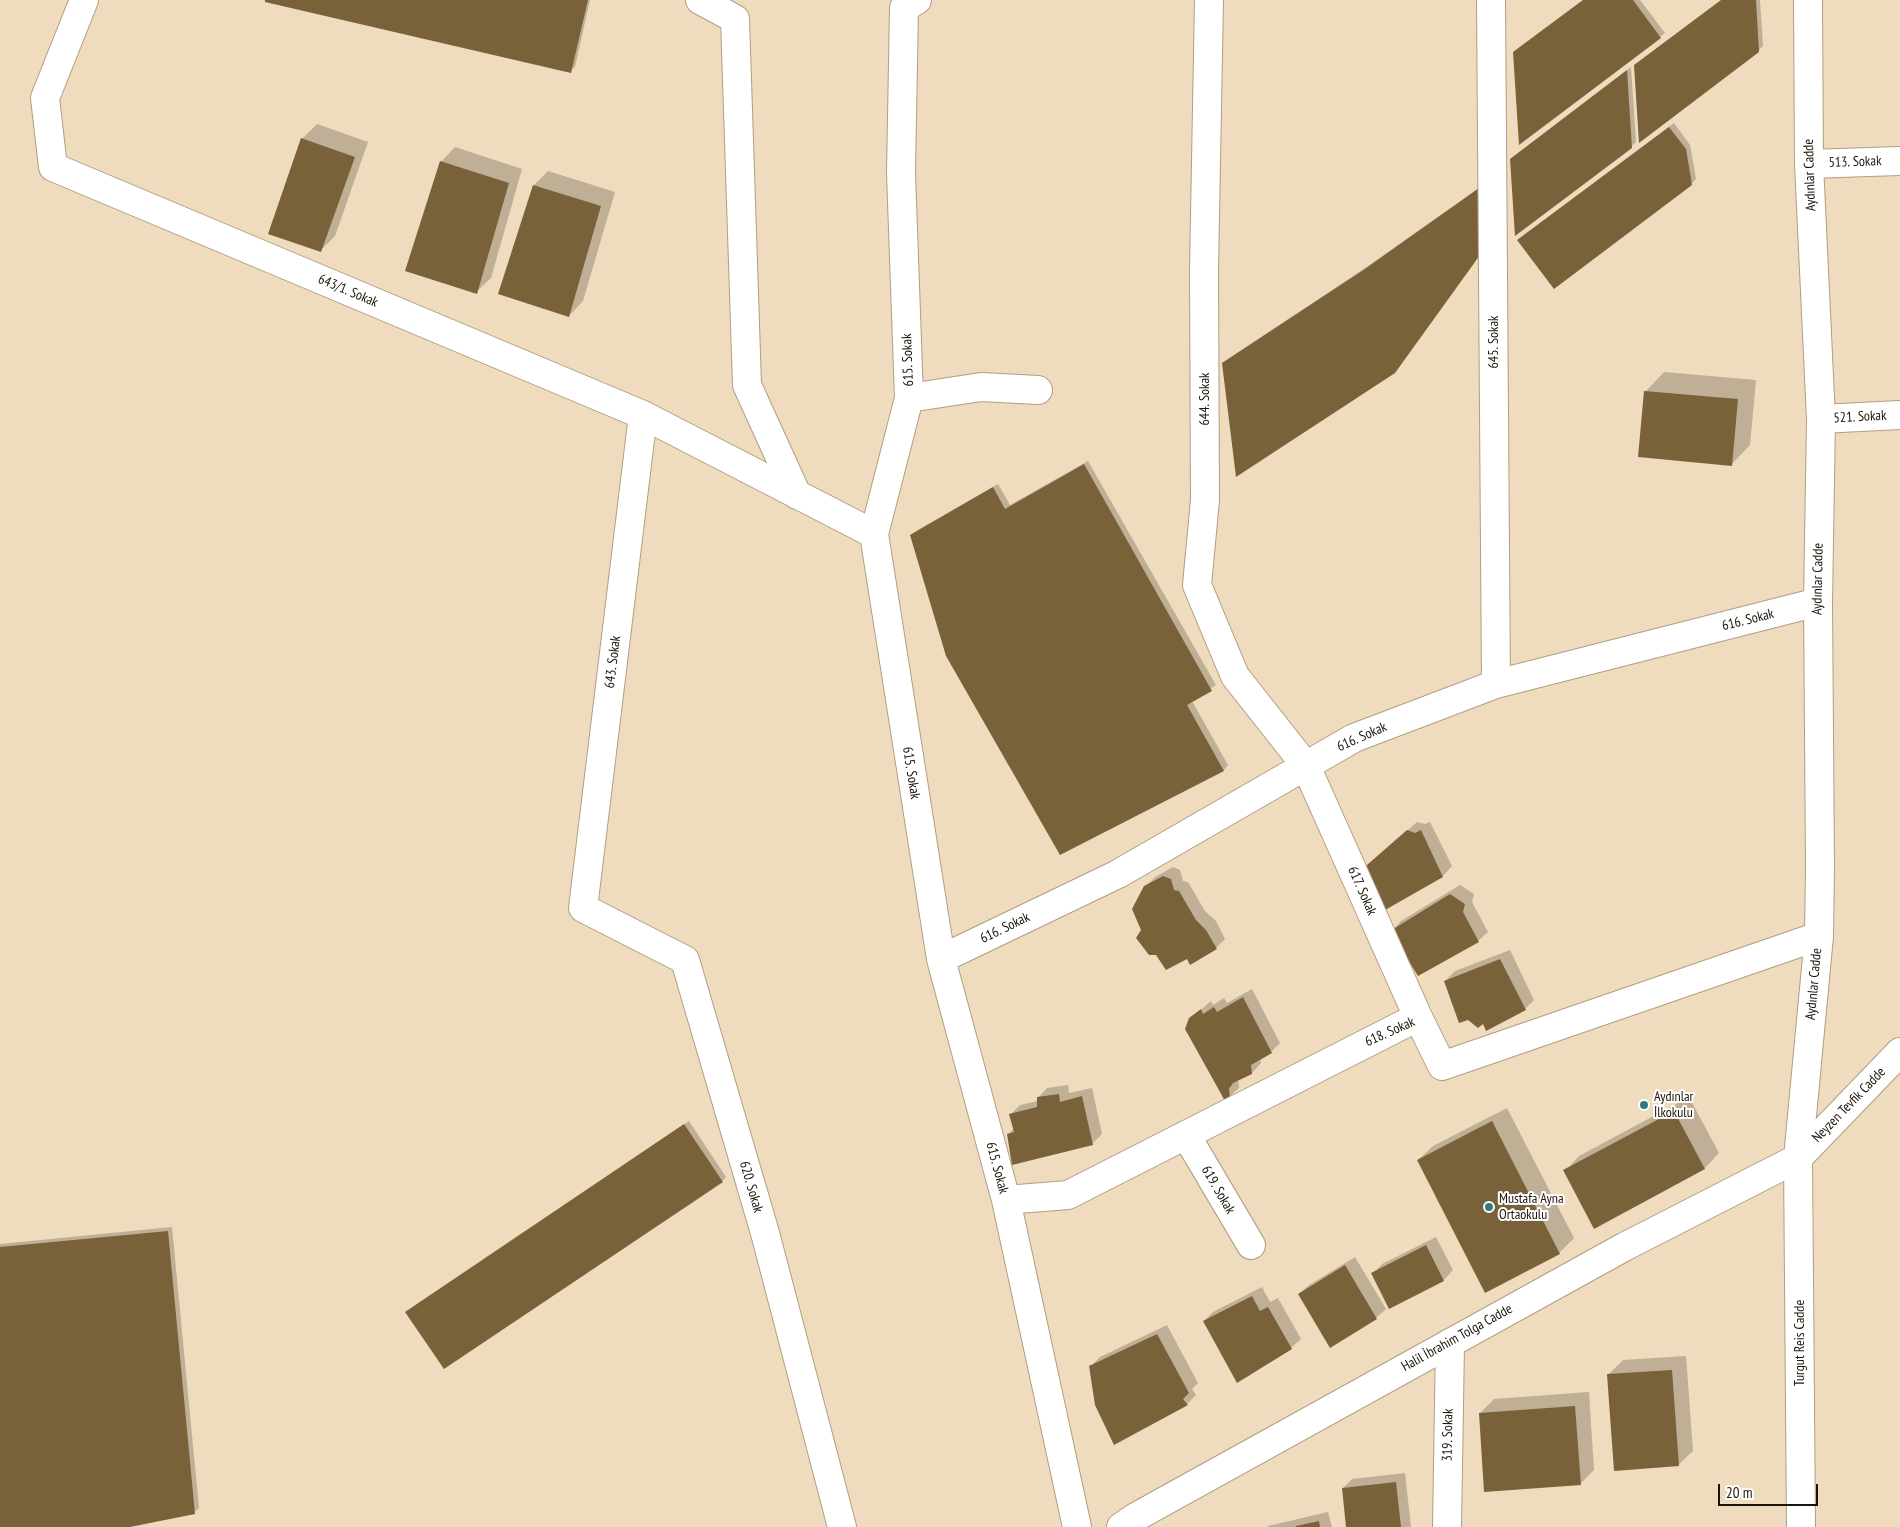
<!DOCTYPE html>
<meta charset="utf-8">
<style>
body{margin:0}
#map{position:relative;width:1900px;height:1527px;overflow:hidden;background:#efdbbd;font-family:"PT Sans Narrow",sans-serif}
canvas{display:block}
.scale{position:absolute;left:1718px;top:1484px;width:100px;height:22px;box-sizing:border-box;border:2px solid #1b1409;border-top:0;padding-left:6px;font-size:15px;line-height:18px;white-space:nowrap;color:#1b1409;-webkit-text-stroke:4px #fff;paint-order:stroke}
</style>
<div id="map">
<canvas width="1900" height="1527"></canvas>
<div class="scale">20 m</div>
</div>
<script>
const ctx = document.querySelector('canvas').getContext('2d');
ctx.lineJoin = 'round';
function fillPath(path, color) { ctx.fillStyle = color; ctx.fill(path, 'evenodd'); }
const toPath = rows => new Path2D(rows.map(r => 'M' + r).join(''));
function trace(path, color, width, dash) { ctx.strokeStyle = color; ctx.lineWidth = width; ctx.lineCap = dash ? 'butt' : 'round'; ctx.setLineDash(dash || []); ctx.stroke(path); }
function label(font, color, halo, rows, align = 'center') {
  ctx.font = font + ' "PT Sans Narrow",sans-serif'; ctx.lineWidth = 4; ctx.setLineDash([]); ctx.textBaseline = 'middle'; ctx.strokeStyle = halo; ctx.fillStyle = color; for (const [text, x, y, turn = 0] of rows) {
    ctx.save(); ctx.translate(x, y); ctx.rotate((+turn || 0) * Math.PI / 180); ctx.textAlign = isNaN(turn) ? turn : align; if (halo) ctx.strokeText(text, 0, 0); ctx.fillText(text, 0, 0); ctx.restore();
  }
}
fillPath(toPath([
 [267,0,590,0,575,67,570,71],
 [1583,0,1640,0,1665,33,1520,142,1519,48],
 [1721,0,1760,0,1763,46,1758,51],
 [1631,67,1636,142,1631,147,1511,159],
 [1674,123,1690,145,1696,179,1691,184,1523,236],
 [317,124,368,142,335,236,320,251,302,139],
 [455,147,522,169,491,278,476,292,441,162],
 [548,171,615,192,583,301,569,316,500,293,534,185],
 [1486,183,1395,372,1228,359,1368,266],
 [1664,372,1756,380,1750,445,1732,464,1646,391],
 [1088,461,1216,685,1192,701,1228,765,1224,770,1060,854,911,536,916,531,998,484,1010,505],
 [1417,822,1425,824,1430,822,1452,866,1443,876,1379,912,1370,863],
 [1173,867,1180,870,1183,881,1188,882,1205,911,1216,921,1225,939,1216,948,1187,958,1143,930,1145,887,1155,877],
 [1460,885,1474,894,1472,902,1488,932,1478,941,1392,931,1401,921],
 [1510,950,1534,1000,1525,1009,1483,1022,1445,981,1455,971],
 [1252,989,1280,1043,1271,1052,1260,1058,1261,1063,1252,1073,1238,1079,1239,1088,1229,1097,1190,1019,1211,1001,1213,1005,1224,998,1227,1003],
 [1068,1085,1069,1093,1092,1088,1102,1134,1092,1144,1008,1135,1014,1128,1011,1114,1020,1105,1038,1101,1038,1098,1047,1088],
 [1689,1097,1719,1153,1705,1168,1595,1227,1565,1171,1579,1156],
 [1507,1108,1574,1238,1559,1253,1486,1291,1418,1160,1433,1146],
 [689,1121,726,1177,722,1181,407,1312],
 [172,1227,199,1508,194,1512,124,1527,0,1527,0,1244],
 [1436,1237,1453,1270,1444,1280,1390,1307,1373,1274,1382,1264],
 [1355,1257,1386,1309,1376,1318,1299,1294,1309,1285],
 [1262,1287,1270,1302,1278,1298,1301,1339,1291,1348,1204,1321,1213,1312],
 [1167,1325,1198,1383,1192,1389,1196,1395,1187,1404,1090,1367,1100,1357],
 [1686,1356,1693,1451,1678,1465,1608,1375,1623,1360],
 [1589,1392,1594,1470,1580,1484,1480,1413,1494,1399],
 [1405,1473,1411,1527,1348,1527,1343,1488,1352,1479],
 [1328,1512,1332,1527,1268,1527,1268,1526]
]), '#0003');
fillPath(toPath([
 [265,0,588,0,571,73,265,2],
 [1583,0,1633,0,1661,38,1519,145,1513,52],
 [1721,0,1756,0,1759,52,1639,143,1634,65],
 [1627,70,1632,148,1515,236,1510,159],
 [1669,127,1686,149,1692,185,1554,289,1517,240],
 [301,138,355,157,321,252,268,234],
 [440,161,509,183,477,294,405,271],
 [533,185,601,206,569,317,498,294],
 [1482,186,1480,255,1395,373,1236,477,1222,363,1362,271],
 [1644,391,1738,399,1732,466,1638,457],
 [1084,464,1212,691,1187,705,1224,771,1060,855,946,656,910,535,993,487,1005,509],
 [1407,830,1415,833,1421,830,1443,877,1378,914,1359,872],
 [1163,876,1171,879,1174,890,1179,891,1196,920,1206,930,1217,949,1190,965,1187,959,1166,970,1156,955,1149,955,1136,938,1141,930,1132,909,1144,886],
 [1450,894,1465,904,1463,912,1479,942,1418,976,1390,931],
 [1500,959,1526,1010,1486,1031,1483,1024,1478,1028,1468,1020,1459,1023,1444,981],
 [1243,997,1272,1053,1251,1065,1252,1074,1233,1083,1229,1089,1230,1098,1225,1101,1185,1029,1189,1018,1201,1009,1203,1014,1214,1007,1217,1012],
 [1059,1094,1060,1102,1082,1096,1093,1145,1012,1165,1007,1134,1014,1132,1009,1114,1037,1107,1037,1097],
 [1674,1111,1705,1169,1594,1229,1563,1170],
 [1492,1121,1560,1254,1485,1293,1417,1160],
 [684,1124,723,1182,444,1369,405,1312],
 [168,1231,195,1514,130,1527,0,1527,0,1247],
 [1426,1245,1444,1281,1389,1309,1371,1273],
 [1345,1265,1377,1319,1330,1348,1298,1294],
 [1252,1296,1260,1311,1268,1307,1292,1349,1237,1383,1203,1321],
 [1157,1334,1189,1393,1183,1399,1188,1405,1114,1445,1095,1405,1089,1366],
 [1672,1370,1679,1466,1614,1471,1607,1374],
 [1575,1406,1581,1485,1484,1492,1479,1413],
 [1396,1482,1401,1527,1346,1527,1342,1488],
 [1319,1521,1320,1527,1296,1527,1296,1526]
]), '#796139');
const minor = toPath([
 [84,0,45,98,53,167,643,415,874,534],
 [700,0,735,19,747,385,797,495],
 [917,0,904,8,901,173,909,398,874,534,941,959,1006,1200,1077,1527],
 [1209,0,1204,270,1205,500,1197,585,1235,676,1306,766,1418,1017],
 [1491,0,1496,684],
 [1809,164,1900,161],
 [909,398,981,387,1038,390],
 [643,415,583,908,685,960,765,1233,842,1527],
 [1821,419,1900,415],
 [941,959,1118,874,1354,738,1496,684,1818,602],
 [1186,1135,1251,1245],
 [1006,1200,1068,1195,1418,1017,1442,1066,1819,936],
 [1447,1527,1450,1343],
 [1801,1527,1798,1158,1900,1052]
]);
const tertiary = toPath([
 [1121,1527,1134,1518,1624,1247,1798,1158,1819,936,1820,867,1818,602,1821,419,1809,164,1808,0]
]);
trace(minor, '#b19e81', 30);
trace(tertiary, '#b19e81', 30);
trace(minor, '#fff', 28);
trace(tertiary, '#fff', 28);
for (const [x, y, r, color] of [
 [1644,1105,5,"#317a82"],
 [1489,1207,5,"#317a82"]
]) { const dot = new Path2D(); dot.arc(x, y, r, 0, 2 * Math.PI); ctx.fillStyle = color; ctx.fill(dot); trace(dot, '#fff', 2); }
label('14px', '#1b1409', '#fff', [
 ["513. Sokak",1855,162,-2],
 ["Aydınlar Cadde",1810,175,-92],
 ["643/1. Sokak",348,291,23],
 ["645. Sokak",1494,342,-90],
 ["615. Sokak",908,360,-92],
 ["644. Sokak",1205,399,-90],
 ["521. Sokak",1860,417,-3],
 ["Aydınlar Cadde",1818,579,-89],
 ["616. Sokak",1748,620,-14],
 ["643. Sokak",613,662,-83],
 ["616. Sokak",1362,737,-24],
 ["615. Sokak",911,773,81],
 ["617. Sokak",1362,891,66],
 ["616. Sokak",1005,928,-26],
 ["Aydınlar Cadde",1814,984,-85],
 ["618. Sokak",1390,1032,-24],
 ["Neyzen Tevfik Cadde",1849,1105,-46],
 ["615. Sokak",997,1168,75],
 ["620. Sokak",751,1187,74],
 ["619. Sokak",1218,1190,60],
 ["Halil İbrahim Tolga Cadde",1457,1338,-29],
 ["Turgut Reis Cadde",1800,1343,-90],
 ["319. Sokak",1448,1435,-89]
]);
label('14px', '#1b1409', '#fff', [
 ["Aydınlar",1654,1097],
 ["İlkokulu",1654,1113],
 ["Mustafa Ayna",1499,1199],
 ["Ortaokulu",1499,1215]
], 'left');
</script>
